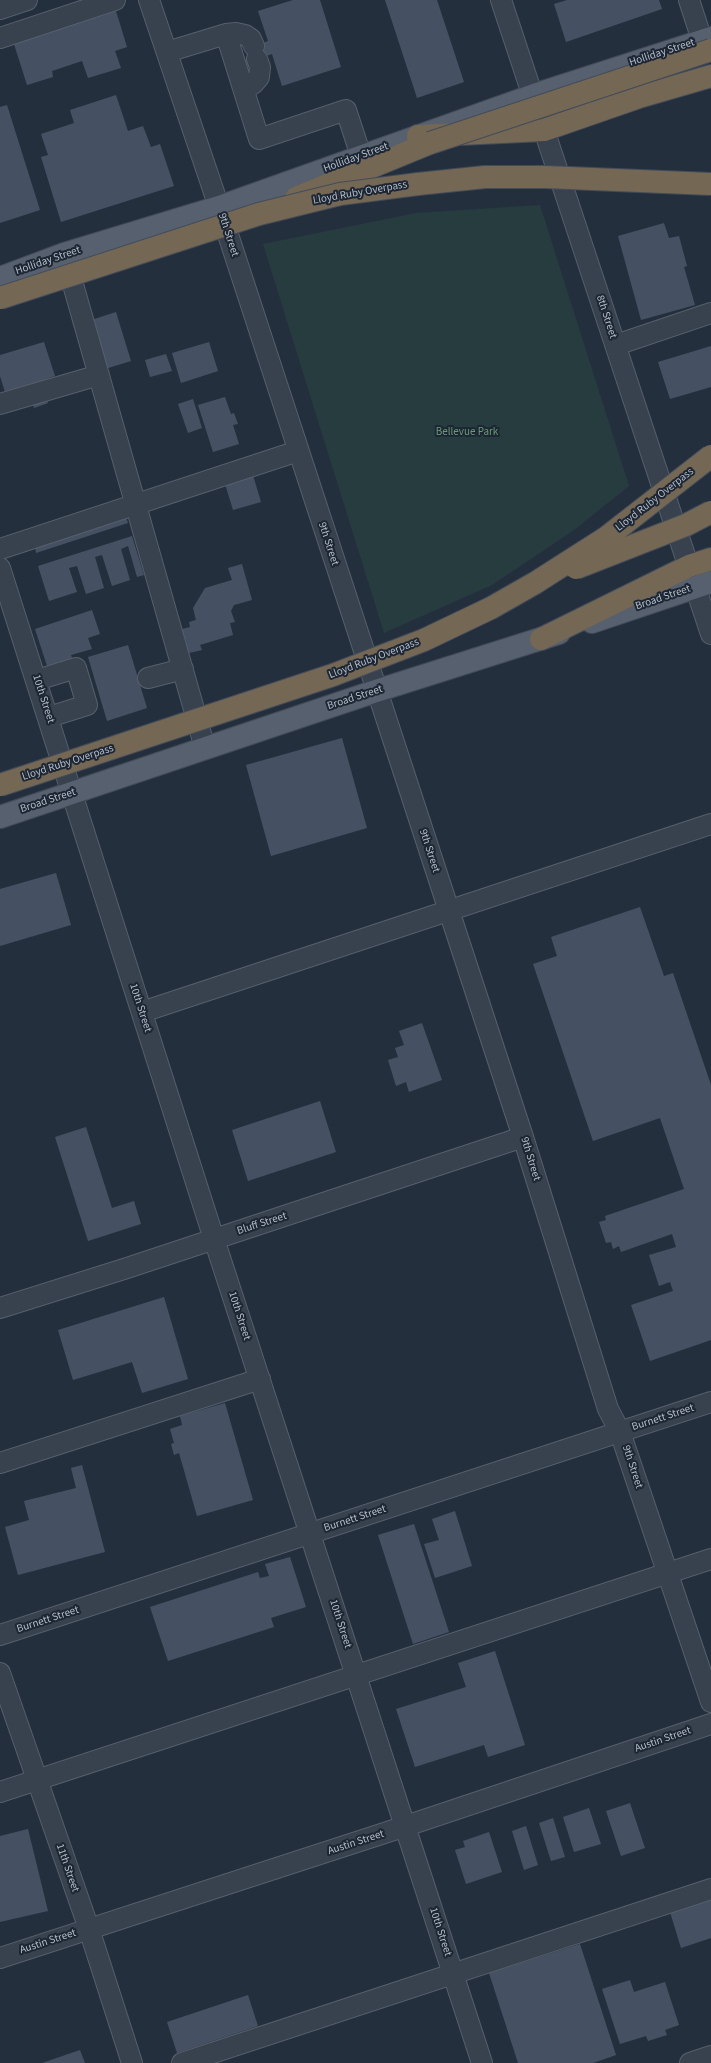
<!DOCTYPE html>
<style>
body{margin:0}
canvas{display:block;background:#242f3e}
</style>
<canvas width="711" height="2063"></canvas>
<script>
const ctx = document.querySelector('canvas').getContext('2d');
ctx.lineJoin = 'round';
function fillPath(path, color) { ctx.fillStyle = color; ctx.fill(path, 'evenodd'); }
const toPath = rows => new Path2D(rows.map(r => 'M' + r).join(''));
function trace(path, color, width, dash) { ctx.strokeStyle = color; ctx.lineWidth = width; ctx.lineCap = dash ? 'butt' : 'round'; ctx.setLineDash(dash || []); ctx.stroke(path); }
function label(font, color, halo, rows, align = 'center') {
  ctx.font = font + ' "Source Sans 3",sans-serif'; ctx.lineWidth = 4; ctx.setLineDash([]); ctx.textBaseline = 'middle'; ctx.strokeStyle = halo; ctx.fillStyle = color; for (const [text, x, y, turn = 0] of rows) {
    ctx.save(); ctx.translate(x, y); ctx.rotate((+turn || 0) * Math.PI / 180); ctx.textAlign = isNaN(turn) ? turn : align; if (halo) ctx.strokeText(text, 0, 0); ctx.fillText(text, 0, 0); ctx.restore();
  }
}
fillPath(toPath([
 [540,205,629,486,574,530,492,585,384,633,263,244,416,213]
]), '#263c3f');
fillPath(toPath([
 [293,0,320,0,341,67,282,86,272,54,250,61,247,49,268,41,258,11],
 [385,0,437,0,464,82,417,98],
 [567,0,659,0,662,9,566,42,554,4],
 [116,11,127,47,115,51,121,68,88,78,82,61,52,71,53,77,27,85,14,44],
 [116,95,128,131,143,126,151,147,160,144,174,186,61,222,41,157,48,155,41,134,74,123,70,110],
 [7,105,40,210,0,223,0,107],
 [664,223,669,238,679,236,687,266,684,267,695,305,641,320,618,236],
 [116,312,131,361,105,369,91,320],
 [44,342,55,376,41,381,48,403,34,408,27,385,5,392,0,376,0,355],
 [209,342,218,371,181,383,172,353],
 [711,346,711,387,670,399,658,362],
 [166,354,172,371,150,377,145,360],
 [225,397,231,414,234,413,238,424,233,425,239,444,213,452,198,405],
 [193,399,202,428,188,433,178,404],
 [253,475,261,502,233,510,225,484],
 [126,517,128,523,36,553,35,547],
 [132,536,144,575,137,577,128,546,121,549,130,580,112,586,102,555,95,557,104,588,86,594,77,566,69,568,77,592,49,601,38,566],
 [242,564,252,600,234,605,231,611,235,622,230,623,233,635,200,645,202,650,189,653,182,629,190,627,189,622,196,620,193,608,205,588,232,580,228,568],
 [92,610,100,634,88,638,92,649,71,655,72,658,47,666,35,629],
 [128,645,147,708,107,721,88,657],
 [342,738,367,828,271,856,246,765],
 [56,873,71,925,0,946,0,889],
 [640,907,664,976,673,973,711,1085,711,1340,650,1361,631,1305,673,1291,670,1282,659,1286,649,1255,676,1247,672,1234,621,1252,619,1246,613,1249,611,1242,606,1243,599,1222,606,1220,605,1216,684,1189,660,1118,593,1141,533,964,557,956,551,937],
 [422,1023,442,1080,409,1092,406,1082,396,1086,388,1060,398,1057,395,1048,404,1045,399,1031],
 [320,1101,336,1152,248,1181,232,1130],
 [86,1127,112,1208,134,1201,141,1224,88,1241,55,1137],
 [164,1297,188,1379,142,1393,132,1362,73,1380,58,1330],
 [225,1403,253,1500,197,1516,179,1453,174,1455,171,1444,174,1443,170,1429,182,1425,180,1416],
 [82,1465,105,1552,18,1575,5,1527,29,1520,24,1501,76,1488,71,1468],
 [455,1511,472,1566,435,1578,424,1544,439,1540,432,1519],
 [414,1524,449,1632,413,1644,378,1535],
 [290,1557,306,1607,271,1618,274,1627,168,1661,150,1607,258,1572,260,1578,269,1576,265,1564],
 [495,1651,525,1745,488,1757,484,1745,415,1767,396,1709,466,1687,458,1663],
 [630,1803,645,1848,621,1856,606,1811],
 [589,1808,601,1844,574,1852,563,1817],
 [553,1818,565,1857,551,1861,539,1823],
 [526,1826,538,1865,524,1870,512,1831],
 [28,1829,48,1911,0,1922,0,1836],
 [489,1832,502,1872,466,1884,455,1850,465,1847,463,1841],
 [711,1899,711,1938,681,1948,670,1912],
 [580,1944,616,2055,593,2063,518,2063,489,1973],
 [630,1980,634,1992,665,1982,679,2025,665,2030,667,2035,648,2041,646,2036,620,2044,602,1989],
 [248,1995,258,2026,177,2053,167,2022],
 [80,2050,85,2063,42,2063]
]), '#455162');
const minor = toPath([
 [149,0,219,207,523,1137,608,1409,620,1432,711,1702],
 [501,0,711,634],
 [689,0,702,40],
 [0,9,27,0],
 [226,34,236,33,245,35,251,39,254,46],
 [0,38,115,0],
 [167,52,226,34,259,139,346,110,361,156],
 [244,89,253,84,259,77,260,67,257,59],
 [66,260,205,748],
 [616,345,711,313],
 [0,404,99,375],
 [0,549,298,451],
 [0,568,214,1239,482,2063],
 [148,678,183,669],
 [37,680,76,668,87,705,49,717],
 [142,1012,711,824],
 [0,1308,124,1269,523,1137],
 [0,1463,260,1379],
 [0,1635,711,1402],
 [0,1673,89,1929,132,2063],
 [0,1792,711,1559],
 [0,1958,406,1826,711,1724],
 [182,2063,711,1889],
 [690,2063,711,2056]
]);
const major = toPath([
 [0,278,64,254,219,207,534,95,711,38],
 [592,622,711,582],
 [0,817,376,691,559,633]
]);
const highway = toPath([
 [418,136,544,130,639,97,711,76],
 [296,198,430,143],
 [541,639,689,566,711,559]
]);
trace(minor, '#565f6c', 22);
trace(major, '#414a57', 24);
trace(highway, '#434c59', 24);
trace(minor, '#38414e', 20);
trace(major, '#56606e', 22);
trace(highway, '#746855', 22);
const highwayBridge = toPath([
 [430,143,711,50],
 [0,298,259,214,340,194,418,184,485,177,545,177,711,184],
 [576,568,686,525,711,512],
 [0,785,333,675,424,640,491,608,535,583,607,537,711,456]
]);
trace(highwayBridge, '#434c59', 24, []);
trace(highwayBridge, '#746855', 22);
label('11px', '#b4bcc9', '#1d2633', [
 ["Holliday Street",662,53,-18],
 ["Holliday Street",356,158,-20],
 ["Lloyd Ruby Overpass",360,193,-10],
 ["9th Street",228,235,72],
 ["Holliday Street",48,261,-19],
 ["8th Street",606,317,72],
 ["Lloyd Ruby Overpass",655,500,-38],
 ["9th Street",328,544,72],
 ["Broad Street",663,598,-19],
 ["Lloyd Ruby Overpass",374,659,-21],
 ["Broad Street",355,698,-18],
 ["10th Street",43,699,72],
 ["Lloyd Ruby Overpass",68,763,-18],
 ["Broad Street",48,801,-18],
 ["9th Street",429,851,72],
 ["10th Street",140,1008,72],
 ["9th Street",530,1159,73],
 ["Bluff Street",262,1224,-18],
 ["10th Street",239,1316,72],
 ["Burnett Street",663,1418,-18],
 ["9th Street",632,1467,72],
 ["Burnett Street",355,1519,-18],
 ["Burnett Street",48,1620,-18],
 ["10th Street",340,1624,72],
 ["Austin Street",663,1740,-19],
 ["Austin Street",356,1843,-18],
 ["11th Street",67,1868,71],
 ["10th Street",440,1932,72],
 ["Austin Street",48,1942,-18]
]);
label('11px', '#6b9a76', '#1d2633', [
 ["Bellevue Park",467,433]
]);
</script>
